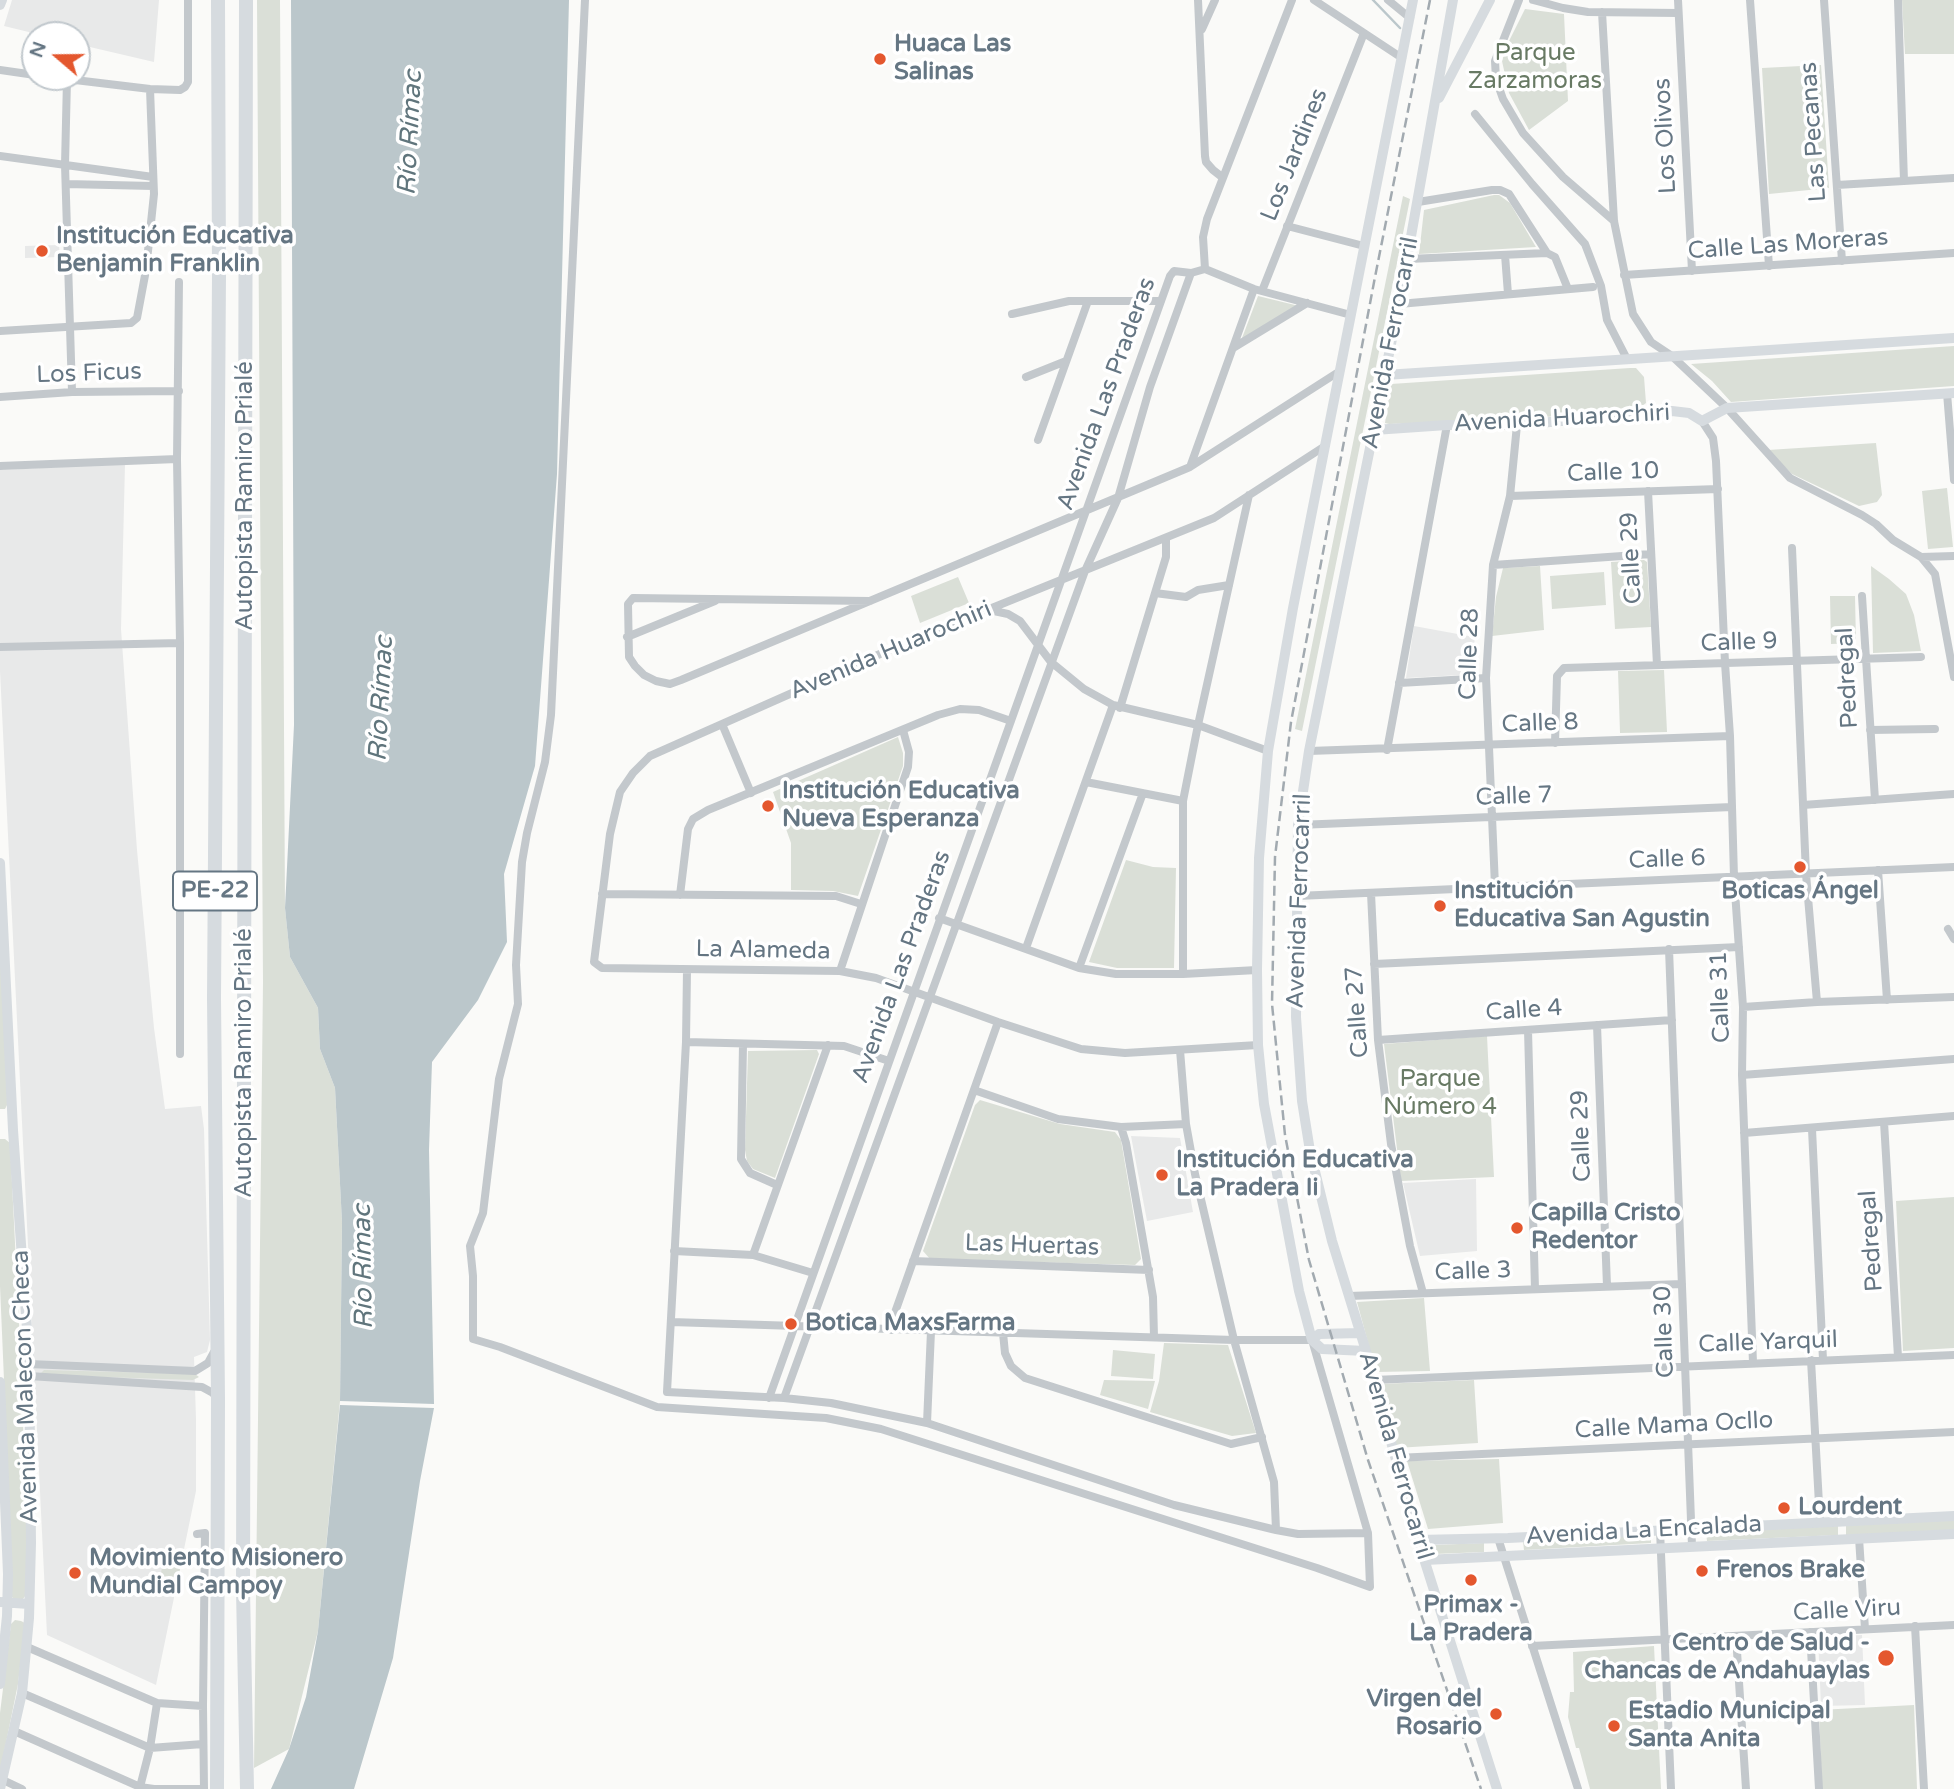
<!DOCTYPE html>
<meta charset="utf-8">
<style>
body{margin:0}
#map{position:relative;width:1954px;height:1789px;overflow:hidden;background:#fafaf8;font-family:"Varela Round",sans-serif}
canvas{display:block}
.north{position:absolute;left:21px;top:21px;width:70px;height:70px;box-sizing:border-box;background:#fff;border:2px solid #c1c8cd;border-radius:50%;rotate:290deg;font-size:19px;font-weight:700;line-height:28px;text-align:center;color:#657683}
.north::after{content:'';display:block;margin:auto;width:24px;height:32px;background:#e4572e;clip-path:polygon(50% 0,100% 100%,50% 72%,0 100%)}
</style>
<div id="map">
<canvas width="1954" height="1789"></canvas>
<div class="north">N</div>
</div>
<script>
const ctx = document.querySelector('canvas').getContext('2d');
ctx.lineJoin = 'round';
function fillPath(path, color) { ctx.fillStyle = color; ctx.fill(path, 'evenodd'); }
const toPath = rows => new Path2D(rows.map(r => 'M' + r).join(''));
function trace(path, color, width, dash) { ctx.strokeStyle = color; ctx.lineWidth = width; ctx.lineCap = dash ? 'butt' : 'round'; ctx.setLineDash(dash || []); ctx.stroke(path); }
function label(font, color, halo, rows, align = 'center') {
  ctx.font = font + ' "Varela Round",sans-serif'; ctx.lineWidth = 7; ctx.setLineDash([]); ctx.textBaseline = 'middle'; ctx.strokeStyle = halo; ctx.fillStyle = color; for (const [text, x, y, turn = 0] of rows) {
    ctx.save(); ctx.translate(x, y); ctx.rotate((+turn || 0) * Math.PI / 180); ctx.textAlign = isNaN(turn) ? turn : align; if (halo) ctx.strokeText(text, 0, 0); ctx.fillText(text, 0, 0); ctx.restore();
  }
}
fillPath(toPath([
 [12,0,159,0,154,62,77,44,77,35,41,35,4,26],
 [59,245,60,257,25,258,25,246],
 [125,464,121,629,137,850,154,1028,165,1109,201,1106,204,1129,210,1340,207,1352,194,1357,196,1419,196,1491,156,1685,47,1635,0,671,0,470],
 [1414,626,1474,637,1478,674,1406,678],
 [1131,1136,1180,1138,1193,1212,1147,1221],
 [1476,1179,1477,1251,1420,1256,1403,1183],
 [1862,1635,1865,1705,1821,1706,1818,1637]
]), '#e8e9e9');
fillPath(toPath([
 [257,0,280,0,285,908,290,957,318,1008,320,1049,335,1088,342,1222,340,1401,318,1631,289,1749,254,1768,263,982],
 [1902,0,1954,0,1954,54,1905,54],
 [1525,9,1564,14,1568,101,1529,130,1509,93,1502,61,1507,45],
 [1821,65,1829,188,1769,194,1762,68],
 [1494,195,1499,195,1510,203,1536,247,1419,254,1424,210],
 [1403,196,1410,199,1302,731,1295,729],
 [1258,296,1299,306,1243,339,1242,338],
 [1954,346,1954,386,1731,402,1712,381,1691,364],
 [1630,368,1636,368,1644,377,1646,403,1642,406,1529,419,1389,424,1385,423,1391,384],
 [1876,443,1882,495,1877,502,1859,506,1792,474,1768,450],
 [1947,488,1953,547,1928,549,1922,491],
 [1644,560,1647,562,1651,627,1615,629,1611,562],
 [1540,566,1544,630,1492,636,1496,597,1503,568],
 [1871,566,1889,579,1906,594,1914,615,1921,651,1873,653],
 [1604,572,1606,605,1552,609,1550,576],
 [958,577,969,603,920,623,911,596],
 [1830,596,1855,596,1856,643,1831,644],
 [1664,670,1667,732,1620,733,1618,671],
 [898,737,903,753,903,766,858,896,833,891,791,890,791,843,773,792],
 [1126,860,1153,867,1176,868,1174,968,1117,968,1089,962],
 [0,935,8,1103,5,1109,0,1109],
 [1487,1036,1494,1177,1401,1181,1384,1044],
 [817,1050,819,1054,775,1178,753,1169,747,1161,745,1150,748,1051],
 [980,1100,1060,1124,1115,1132,1121,1140,1141,1259,1135,1265,930,1259,923,1251,975,1105],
 [0,1139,5,1139,10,1143,21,1363,27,1543,26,1595,23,1599,14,1599,11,1596,11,1544,0,1286],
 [1954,1197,1954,1348,1903,1351,1896,1201],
 [1424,1298,1430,1371,1376,1372,1357,1302],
 [1164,1343,1228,1345,1256,1433,1232,1436,1150,1412,1159,1381],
 [1113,1350,1155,1354,1153,1379,1111,1376],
 [44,1370,195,1374,199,1377,193,1380,44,1375,41,1373],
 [1104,1380,1155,1381,1148,1409,1100,1395],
 [1474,1380,1478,1443,1396,1448,1380,1384],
 [1499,1459,1503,1523,1428,1529,1407,1461],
 [1954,1520,1954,1530,1846,1535,1846,1525],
 [1838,1526,1838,1535,1707,1541,1706,1532],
 [1651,1535,1651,1543,1524,1550,1523,1541],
 [1484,1543,1484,1552,1434,1554,1431,1552,1433,1545],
 [164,1556,182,1559,175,1593,158,1590],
 [15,1620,21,1621,25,1623,18,1684,0,1772,0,1713,11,1624],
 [1654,1646,1661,1789,1590,1789,1579,1748,1576,1748,1568,1717,1570,1692,1574,1692,1573,1652],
 [1914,1705,1917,1789,1822,1789,1819,1710]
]), '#dadfd7');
fillPath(toPath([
 [291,0,569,0,557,474,535,766,504,874,507,942,478,1000,432,1062,429,1150,434,1404,340,1401,342,1222,335,1088,320,1049,318,1008,290,957,285,908,294,725],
 [340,1405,434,1408,420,1481,393,1658,354,1789,271,1789,289,1749,306,1697,318,1631]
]), '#bbc7cb');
trace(toPath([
 [1373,0,1400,28]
]), '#bbc7cb', 2.5);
trace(toPath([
 [585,0,551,715,545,762,527,833,522,862,516,965,518,1004,499,1079,483,1213,470,1246,473,1276,473,1339,500,1347,657,1407,826,1418,881,1429,1317,1568,1370,1587,1368,1533,1312,1340,1234,1340,671,1322],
 [1198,0,1205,156,1206,162,1213,170,1222,177],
 [1314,0,1402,58],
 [1388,0,1410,18],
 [1519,0,1495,61,1496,79,1503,99,1523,133,1563,177,1614,221],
 [1533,0,1563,8,1588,12,1678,13],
 [1678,0,1692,271],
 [1750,0,1769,266],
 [1824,0,1842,261],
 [1898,0,1904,181],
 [1602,12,1614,221,1633,314,1651,342,1672,356,1727,408,1790,478,1862,515,1876,524,1893,540,1921,557,1935,574,1954,677],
 [1202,29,1215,0],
 [0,70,35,75],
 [50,77,150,89,180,90,185,87,188,82,188,0],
 [67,79,65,165,72,392],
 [1475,114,1532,184,1585,244,1601,286,1607,320,1627,359],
 [0,156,153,177],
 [66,184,153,186],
 [1837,185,1954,178],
 [1287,226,1364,246],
 [1547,253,1555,257,1568,289],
 [1505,255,1508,294],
 [1408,259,1547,253,1509,194,1500,190,1492,190,1418,202],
 [1205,269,1203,237,1207,219,1292,0],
 [1624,275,1954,253],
 [179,282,177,459,180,643,180,1054],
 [1262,291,1364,33],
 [1399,304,1593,287],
 [1012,314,1069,301,1161,301],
 [0,331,131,323,137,318,146,270,154,194,150,89],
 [1233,348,1307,303],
 [1026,377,1066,361],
 [1947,393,1954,480],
 [0,397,72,392,179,391],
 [1702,421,1713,438,1716,461,1725,663,1730,736,1734,877,1743,1007,1742,1075,1753,1363],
 [1038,440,1088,301],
 [0,466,177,459],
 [1190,467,1254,289],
 [1648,491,1657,665],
 [1510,496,1718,489],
 [1792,548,1806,874,1817,1002],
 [1921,557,1954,556],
 [1493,565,1651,554],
 [1155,593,1186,597,1198,590,1229,585],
 [1862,596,1875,800],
 [870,601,633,598,628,604,629,657,635,666,644,675,656,681,670,684,681,680,1190,467,1340,371],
 [989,610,1008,614,1020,621,1051,662,1084,689,1113,705,1198,725,1268,751],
 [627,637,715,601],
 [0,647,180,643],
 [1399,683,1486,678],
 [1120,708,1166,557,1166,538],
 [722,724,751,793],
 [1870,730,1935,729],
 [1555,743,1557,676,1564,668,1921,657],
 [1387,750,1447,425],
 [1309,751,1730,736],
 [1086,782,1183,801],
 [1803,805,1954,794],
 [1298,825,1732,807],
 [1878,870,1887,1000],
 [1495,886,1486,678,1493,565,1510,496,1517,425],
 [1371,893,1378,1040,1391,1144,1410,1246,1423,1293],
 [602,894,836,896,861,904],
 [680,895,688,829,693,819,708,810,938,715,960,709,979,710,1011,721],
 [1297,896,1954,867],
 [939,918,1079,968,1116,974,1183,974,1257,970],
 [1948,929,1954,939],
 [1026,948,1113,705],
 [1669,949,1692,1546],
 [1374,964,1739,947],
 [1079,968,1143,793],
 [687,970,686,1042,667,1392,784,1398,831,1403,927,1423,1174,1505,1276,1530,1298,1534,1368,1533],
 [840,971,908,767,909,752,903,730],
 [1183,974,1183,801,1198,725,1249,495],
 [1743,1007,1817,1002,1954,997],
 [1597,1025,1607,1286],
 [1528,1030,1535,1289],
 [1378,1040,1672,1020],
 [686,1042,844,1046,889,1061],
 [743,1044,741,1159,750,1173,777,1185],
 [1258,1045,1125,1053,1081,1049,998,1022,876,978,840,971,602,968,594,962,610,834,620,792,633,773,650,756,898,646,1214,518,1325,446],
 [1180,1050,1186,1124,1195,1174,1234,1340,1274,1482,1276,1530],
 [1742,1075,1954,1059],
 [974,1090,1058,1119,1121,1127,1186,1124],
 [1884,1122,1898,1357],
 [1121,1127,1126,1143,1153,1297,1154,1337],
 [1812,1129,1823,1360],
 [1744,1133,1954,1116],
 [674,1251,753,1255,813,1273],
 [753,1255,828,1045],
 [913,1261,1149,1270],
 [1349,1296,1682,1284],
 [892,1330,893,1318,998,1022],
 [1003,1333,1005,1353,1011,1366,1025,1378,1231,1444,1262,1437],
 [1811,1360,1820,1522],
 [29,1364,195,1371,208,1363,214,1352],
 [29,1376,202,1387,213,1393,217,1399],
 [1374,1380,1954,1355],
 [769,1398,1170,276,1174,271,1191,273,1205,269,1254,289,1351,315],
 [784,1398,1085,571,1118,498,1150,387,1191,273],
 [927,1423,931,1331],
 [1396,1458,1954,1432],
 [1660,1530,1671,1789],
 [197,1534,205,1533,203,1706,204,1789],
 [1498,1538,1578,1789],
 [1859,1538,1865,1629],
 [1915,1626,1924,1789],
 [1810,1632,1819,1789],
 [1736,1636,1746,1789],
 [1532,1646,1954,1625],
 [27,1647,157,1703,203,1706],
 [22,1693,150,1748,203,1744],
 [14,1731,140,1787,154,1789,204,1789],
 [3,1780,22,1789],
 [140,1787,150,1748,157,1703]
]), '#c3c8cc', 8);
trace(toPath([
 [1453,0,1399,304,1309,751,1298,825,1296,1017,1302,1101,1310,1151,1332,1241,1366,1351,1418,1540,1497,1789],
 [0,5,2,0],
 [1439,98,1490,0],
 [1385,375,1954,338],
 [1374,430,1447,425,1517,425,1672,411,1689,413,1702,421,1727,408,1954,393],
 [0,863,13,1130,29,1358,31,1543,29,1618,22,1693,0,1789],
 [1312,1340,1299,1291,1264,1104,1258,1045,1257,970,1259,858,1268,751,1293,608,1413,0],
 [1312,1340,1322,1349,1366,1351],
 [1312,1340,1319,1334,1360,1333],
 [0,1382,8,1574,7,1616,0,1684],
 [1418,1540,1508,1538,1954,1516],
 [1425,1560,1954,1534],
 [0,1602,29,1604]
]), '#d6dbdf', 10);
trace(toPath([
 [246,0,243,1590,247,1789],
 [217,1789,218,1399,214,998,219,275,218,0]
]), '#d6dbdf', 14);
trace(toPath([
 [1430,0,1375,277,1291,722,1275,857,1272,1004,1285,1135,1309,1260,1368,1460,1481,1789]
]), '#a2aab0', 2.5, [10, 5]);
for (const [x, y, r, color] of [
 [880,59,7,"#e4572e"],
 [42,251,7,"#e4572e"],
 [768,806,7,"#e4572e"],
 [1800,867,7,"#e4572e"],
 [1440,906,7,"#e4572e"],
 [1162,1175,7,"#e4572e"],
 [1517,1228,7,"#e4572e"],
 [791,1324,7,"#e4572e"],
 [1784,1508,7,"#e4572e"],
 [1702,1571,7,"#e4572e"],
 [75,1573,7,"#e4572e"],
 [1471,1580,7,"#e4572e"],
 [1886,1658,9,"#e4572e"],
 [1496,1714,7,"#e4572e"],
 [1614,1726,7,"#e4572e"]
]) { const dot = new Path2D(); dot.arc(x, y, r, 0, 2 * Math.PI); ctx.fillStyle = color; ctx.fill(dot); trace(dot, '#fff', 2.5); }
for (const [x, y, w] of [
 [215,891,84]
]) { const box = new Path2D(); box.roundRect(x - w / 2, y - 19.5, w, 39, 5); ctx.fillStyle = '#fff'; ctx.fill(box); trace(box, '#657683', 2); }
label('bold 23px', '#657683', null, [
 ["PE-22",215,891]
]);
label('bold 24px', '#657683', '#fff', [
 ["Huaca Las",894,45],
 ["Salinas",894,73],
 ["Institución Educativa",56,237],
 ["Benjamin Franklin",56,265],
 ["Institución Educativa",782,792],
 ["Nueva Esperanza",782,820],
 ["Institución",1454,892],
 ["Educativa San Agustin",1454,920],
 ["Boticas Ángel",1800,892,"center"],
 ["Institución Educativa",1176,1161],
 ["La Pradera Ii",1176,1189],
 ["Capilla Cristo",1531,1214],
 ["Redentor",1531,1242],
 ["Botica MaxsFarma",805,1324],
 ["Lourdent",1798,1508],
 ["Movimiento Misionero",89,1559],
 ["Mundial Campoy",89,1587],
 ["Frenos Brake",1716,1571],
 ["Primax -",1471,1606,"center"],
 ["La Pradera",1471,1634,"center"],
 ["Centro de Salud -",1870,1644,"right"],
 ["Chancas de Andahuaylas",1870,1672,"right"],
 ["Virgen del",1482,1700,"right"],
 ["Rosario",1482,1728,"right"],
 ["Estadio Municipal",1628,1712],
 ["Santa Anita",1628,1740]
], 'left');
label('24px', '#687a64', '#fff', [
 ["Parque",1535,54],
 ["Zarzamoras",1535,82],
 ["Parque",1440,1080],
 ["Número 4",1440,1108]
]);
label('24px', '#657683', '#fff', [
 ["Las Pecanas",1814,132,-94],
 ["Los Olivos",1666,136,-93],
 ["Los Jardines",1295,155,-68],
 ["Calle Las Moreras",1788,245,-4],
 ["Avenida Ferrocarril",1391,343,-79],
 ["Los Ficus",89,374,-2],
 ["Avenida Las Praderas",1107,394,-70],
 ["Avenida Huarochiri",1562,419,-3],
 ["Calle 10",1613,473,-2],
 ["Autopista Ramiro Prialé",246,496,-90],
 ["Calle 29",1632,558,-93],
 ["Calle 9",1739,643,-2],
 ["Avenida Huarochiri",891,651,-23],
 ["Calle 28",1470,654,-88],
 ["Pedregal",1848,678,-93],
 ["Calle 8",1540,724,-2],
 ["Calle 7",1514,797,-2],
 ["Calle 6",1667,860,-2],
 ["Avenida Ferrocarril",1300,901,-88],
 ["La Alameda",763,951,1],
 ["Avenida Las Praderas",902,967,-70],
 ["Calle 31",1721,997,-92],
 ["Calle 4",1524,1011,-4],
 ["Calle 27",1358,1012,-94],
 ["Autopista Ramiro Prialé",245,1063,-90],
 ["Calle 29",1582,1136,-92],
 ["Pedregal",1872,1241,-94],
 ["Las Huertas",1032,1246,2],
 ["Calle 3",1473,1272,-2],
 ["Calle 30",1665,1332,-92],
 ["Calle Yarquil",1768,1343,-2],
 ["Avenida Malecon Checa",26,1387,-92],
 ["Calle Mama Ocllo",1674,1426,-3],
 ["Avenida Ferrocarril",1395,1456,74],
 ["Avenida La Encalada",1644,1531,-3],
 ["Calle Viru",1847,1611,-3]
]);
label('italic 26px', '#60757c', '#fff', [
 ["Río Rímac",411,133,-87],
 ["Río Rímac",382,699,-87],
 ["Río Rímac",364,1267,-91]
]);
</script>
